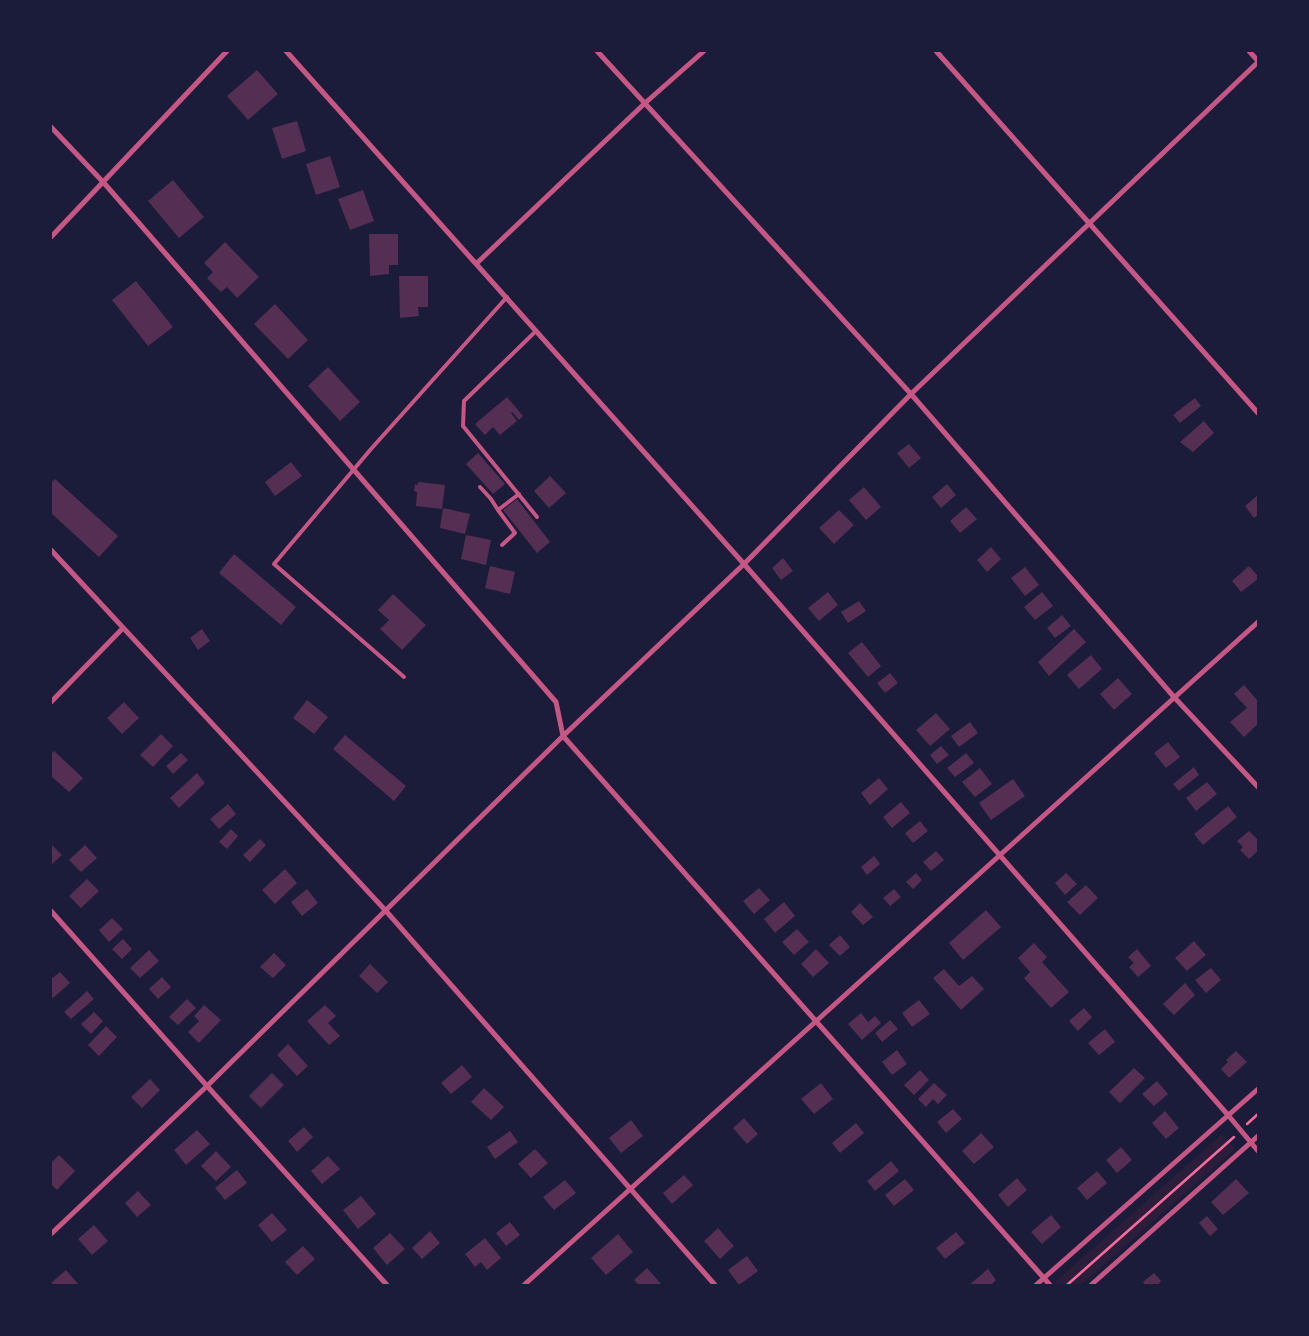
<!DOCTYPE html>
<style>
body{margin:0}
#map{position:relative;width:1309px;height:1336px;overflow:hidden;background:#1b1b3a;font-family:Lato,sans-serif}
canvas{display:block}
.frame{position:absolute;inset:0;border:52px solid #1b1b3a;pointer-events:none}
</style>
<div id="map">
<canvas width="1309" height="1336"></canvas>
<div class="frame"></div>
</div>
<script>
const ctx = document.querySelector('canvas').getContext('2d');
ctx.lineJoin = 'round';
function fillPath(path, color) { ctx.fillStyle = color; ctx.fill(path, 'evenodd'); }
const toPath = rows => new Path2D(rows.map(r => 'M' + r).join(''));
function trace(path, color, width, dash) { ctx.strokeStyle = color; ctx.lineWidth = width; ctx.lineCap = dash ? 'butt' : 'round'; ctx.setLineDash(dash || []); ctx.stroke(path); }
fillPath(toPath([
 [1222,1134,1235,1149,1081,1285,1058,1285,1055,1282]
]), '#2a1e3b');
fillPath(toPath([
 [257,70,278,94,248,120,227,96],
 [297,121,306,151,282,159,272,128],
 [330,156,340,187,316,195,306,164],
 [173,180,204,217,179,238,148,201],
 [363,190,374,221,350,230,338,199],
 [369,234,398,234,398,265,389,265,389,274,370,276],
 [225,242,259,277,237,298,227,287,221,292,207,278,213,272,204,263],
 [399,276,428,276,428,307,418,307,419,316,400,318],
 [136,281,173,327,148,346,112,300],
 [275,304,308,340,288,359,254,324],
 [328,367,360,402,340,421,308,386],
 [507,397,523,416,519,420,512,412,511,413,517,421,500,435,493,427,485,435,475,424],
 [1195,398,1201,406,1180,423,1173,415],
 [1204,421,1214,433,1193,452,1180,442],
 [909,444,921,458,909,468,897,453],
 [478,453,505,484,493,494,466,464],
 [291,462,302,476,275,496,265,482],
 [550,476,566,493,549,508,534,491],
 [55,479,118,536,99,557,51,513,51,483],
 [418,482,445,485,442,509,416,506,417,492,414,491,415,484,418,485],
 [947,484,956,495,941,508,932,497],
 [864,487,881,507,866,520,849,500],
 [1258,495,1258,515,1254,518,1245,506],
 [517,499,550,542,537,553,503,510],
 [966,507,977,519,960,533,950,521],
 [443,508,470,514,465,534,440,528],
 [839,510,854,525,834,544,819,528],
 [466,535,491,540,486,565,461,559],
 [991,547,1001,559,987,572,977,560],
 [234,554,296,607,281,625,219,573],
 [783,558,793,571,781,580,772,568],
 [490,566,515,572,510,594,485,588],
 [1249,566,1258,576,1258,579,1241,592,1232,581],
 [1025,567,1039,585,1025,596,1011,578],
 [828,592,838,605,819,621,808,608],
 [1042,592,1053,606,1035,620,1024,607],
 [393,594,426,625,402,650,380,629,389,620,378,610],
 [859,601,866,611,848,623,841,612],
 [1062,615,1071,626,1055,638,1047,628],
 [202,629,210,641,198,650,190,638],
 [1074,629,1086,642,1049,676,1038,662],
 [862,642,881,666,868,677,848,653],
 [1091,655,1102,669,1079,689,1067,675],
 [890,673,898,683,885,693,877,683],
 [1118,678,1132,694,1114,710,1100,694],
 [1244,685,1258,701,1258,724,1244,737,1230,722,1247,708,1234,694],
 [307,700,328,717,314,734,293,718],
 [124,702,139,718,122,734,107,718],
 [936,713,950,729,930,746,916,730],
 [970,722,978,733,959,747,951,736],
 [161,734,173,746,153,767,140,755],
 [345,735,406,786,394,801,333,749],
 [1168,742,1180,757,1166,768,1154,753],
 [941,746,949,755,937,764,930,755],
 [54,751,83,778,69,792,51,776,51,754],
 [181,753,188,760,173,774,166,766],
 [966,753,974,763,955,777,947,768],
 [1194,767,1199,775,1179,791,1173,784],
 [980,768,992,784,975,797,962,782],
 [197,773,205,783,179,808,170,798],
 [879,778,888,789,870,805,861,793],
 [1013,779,1025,796,991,820,979,803],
 [1207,782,1217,794,1196,811,1186,798],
 [901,802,910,813,892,828,883,817],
 [228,804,236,814,219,829,210,819],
 [1228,806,1237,817,1203,845,1194,834],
 [920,821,928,831,913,843,905,833],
 [231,829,238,836,227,849,219,842],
 [1249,831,1258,840,1258,851,1249,859,1240,850,1243,847,1237,841],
 [260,839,266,845,250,862,243,855],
 [51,844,62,855,51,865],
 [85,845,97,858,81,872,69,860],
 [936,851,944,860,931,871,923,862],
 [874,856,880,864,867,875,861,867],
 [285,869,297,883,275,904,262,890],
 [916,873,922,880,913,889,906,882],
 [1066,873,1077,884,1065,895,1055,883],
 [87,879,99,891,81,908,69,896],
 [1086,885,1098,898,1080,915,1067,902],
 [759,888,770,900,754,914,743,901],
 [307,889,318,903,302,916,291,902],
 [894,889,901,897,890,906,883,898],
 [784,902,795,916,775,933,764,919],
 [860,903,873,917,863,925,851,912],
 [986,910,1001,927,963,960,949,943],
 [112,918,123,929,109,942,99,930],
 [797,929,809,942,794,955,782,942],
 [840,935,850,947,840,956,829,945],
 [123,939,132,949,122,959,112,949],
 [1194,941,1206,955,1187,971,1175,958],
 [1034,943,1047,957,1042,962,1069,992,1051,1008,1024,978,1030,972,1018,958],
 [816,949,829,963,813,977,801,964],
 [1137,949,1151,966,1138,977,1129,967,1134,963,1128,957],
 [149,950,159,961,140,978,130,968],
 [274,953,286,965,273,978,260,967],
 [370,964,388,982,377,993,359,976],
 [1211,968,1221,980,1206,993,1195,980],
 [944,969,959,986,972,976,984,989,961,1010,933,978],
 [60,972,70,983,53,998,51,996,51,979],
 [162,977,171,987,158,999,149,989],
 [1185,983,1195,995,1174,1015,1163,1004],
 [87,991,94,999,71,1019,64,1012],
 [187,999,196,1008,178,1025,169,1017],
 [919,1000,930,1014,912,1027,902,1013],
 [204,1005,221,1020,199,1043,188,1032,199,1021,194,1016],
 [325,1005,336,1016,328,1023,340,1036,329,1045,307,1021],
 [1084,1008,1092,1017,1078,1031,1069,1021],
 [94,1012,103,1021,91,1034,81,1024],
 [861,1013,868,1022,875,1016,881,1023,862,1040,848,1024],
 [890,1020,898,1029,882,1042,875,1033],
 [106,1026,117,1037,99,1056,88,1045],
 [1105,1029,1115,1042,1099,1055,1088,1043],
 [288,1044,308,1066,297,1076,277,1055],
 [897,1050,907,1064,892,1075,882,1062],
 [1236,1051,1247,1062,1229,1078,1221,1069,1228,1062,1226,1060],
 [462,1065,472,1077,451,1094,441,1083],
 [1134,1068,1145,1078,1120,1103,1109,1092],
 [920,1070,929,1080,914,1095,904,1085],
 [272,1073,284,1085,261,1108,249,1096],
 [150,1079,160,1090,142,1108,131,1097],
 [1157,1081,1168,1094,1154,1106,1142,1094],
 [821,1083,833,1099,814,1114,801,1099],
 [934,1083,947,1095,938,1104,933,1099,926,1107,918,1099],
 [484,1088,504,1107,491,1120,471,1102],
 [953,1109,962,1119,946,1133,937,1122],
 [1165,1111,1179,1128,1166,1139,1152,1123],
 [744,1118,758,1134,747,1144,733,1128],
 [631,1120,643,1136,621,1153,609,1138],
 [856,1123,864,1133,840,1153,832,1143],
 [304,1127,313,1137,297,1152,288,1141],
 [197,1130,210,1144,186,1165,174,1150],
 [510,1131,518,1142,495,1159,487,1147],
 [981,1133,994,1147,974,1164,962,1151],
 [1121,1147,1132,1160,1117,1173,1106,1160],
 [535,1149,548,1163,531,1178,518,1164],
 [216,1151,231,1167,216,1181,201,1166],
 [59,1155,75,1171,57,1190,51,1184,51,1163],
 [328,1156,340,1169,322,1184,311,1171],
 [891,1161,899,1171,875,1191,867,1181],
 [237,1170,247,1183,225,1200,215,1188],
 [1097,1171,1107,1183,1087,1200,1077,1188],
 [684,1175,693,1185,672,1204,663,1193],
 [1017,1178,1027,1190,1008,1207,998,1195],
 [905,1179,914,1190,894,1206,885,1195],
 [1236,1179,1249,1193,1223,1215,1211,1202],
 [565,1180,576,1193,554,1210,543,1197],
 [138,1191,151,1205,137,1217,125,1203],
 [361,1196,376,1214,358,1229,343,1210],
 [272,1213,287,1230,272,1242,258,1225],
 [1051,1215,1061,1227,1042,1244,1031,1232],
 [1207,1216,1218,1229,1210,1236,1199,1223],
 [510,1222,520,1235,506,1246,496,1233],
 [94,1225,108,1241,92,1255,78,1239],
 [718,1228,734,1246,720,1259,704,1241],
 [430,1231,440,1243,422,1259,412,1248],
 [956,1232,965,1243,945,1259,936,1248],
 [390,1233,405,1249,387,1265,373,1248],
 [618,1234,633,1252,606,1275,591,1258],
 [485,1238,501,1258,487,1270,481,1262,475,1267,465,1254],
 [303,1246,315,1259,297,1275,285,1262],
 [747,1256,758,1271,739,1285,728,1270],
 [647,1268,662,1285,639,1285,634,1280],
 [988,1269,996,1280,991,1285,969,1285],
 [66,1270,79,1285,51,1285,51,1283],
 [1154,1273,1161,1281,1158,1285,1145,1285,1143,1282]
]), '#542f53');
trace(toPath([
 [1247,1124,1258,1114],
 [1067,1285,1234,1137]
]), '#ff6b9d', 2.5);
trace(toPath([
 [536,331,464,401,463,426,537,517],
 [480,487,491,499,498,510],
 [502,545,515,533,498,510,519,494],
 [404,677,274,564,371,449,507,297]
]), '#c65784', 4);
trace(toPath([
 [286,51,744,564,1228,1115,1258,1151],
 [597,51,911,394,1174,697,1258,787],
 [936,51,1258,413],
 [1249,51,1258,61],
 [51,127,104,183,556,702,563,736,1050,1285],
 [51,237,227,51],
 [477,263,644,104,704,51],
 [51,550,386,911,715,1285],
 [51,702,123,628],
 [51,911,207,1086,387,1285],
 [51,1234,207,1086,563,736,744,564,911,394,1258,62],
 [524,1285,1258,622],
 [1036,1285,1258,1089],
 [1091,1285,1258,1136]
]), '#c65784', 5);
</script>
